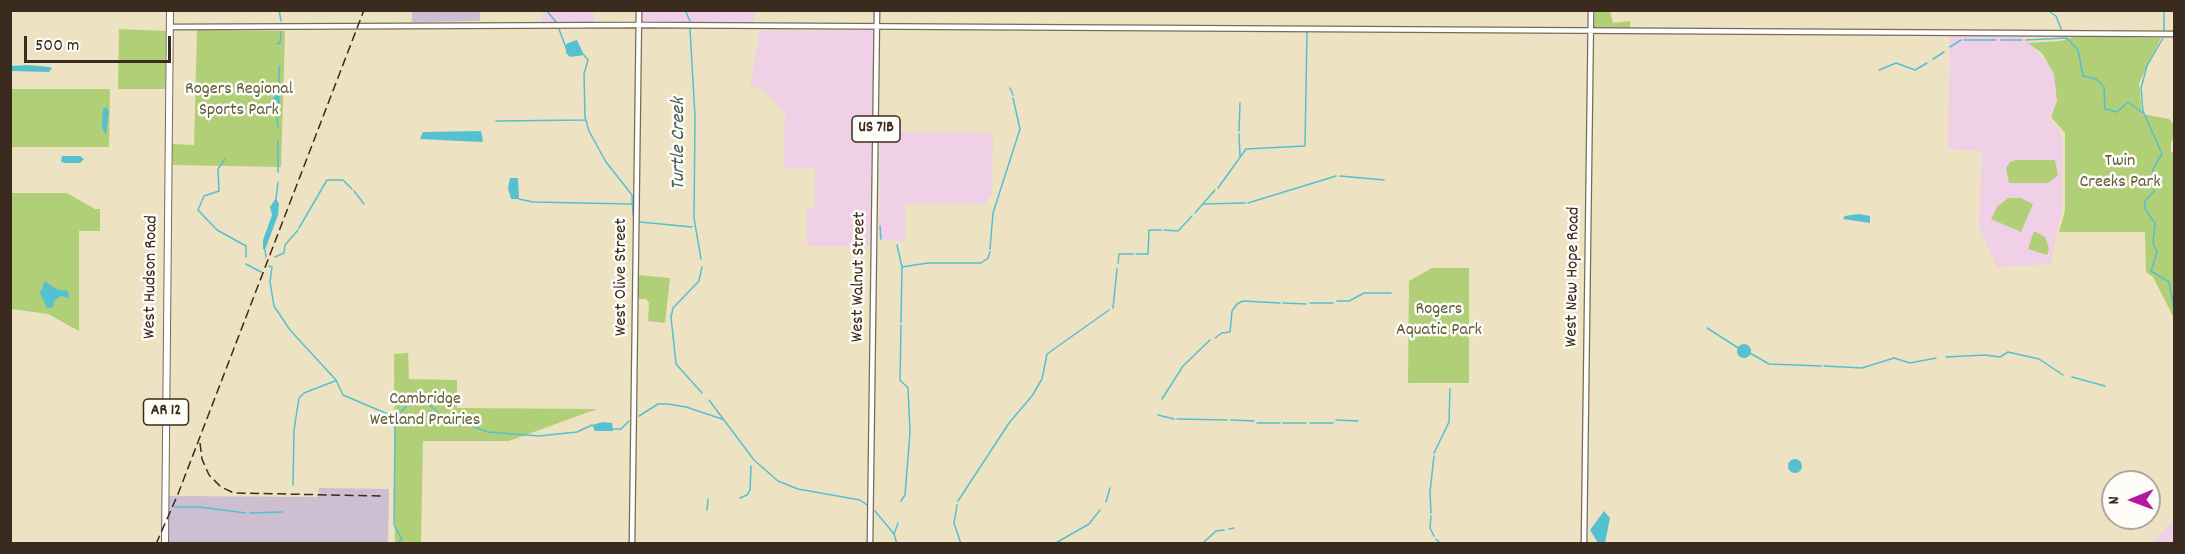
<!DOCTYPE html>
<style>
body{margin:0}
#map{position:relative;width:2185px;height:554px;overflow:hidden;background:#ede2c2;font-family:Dekko,sans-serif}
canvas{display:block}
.frame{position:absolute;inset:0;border:12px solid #3b2a1e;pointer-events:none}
.north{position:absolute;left:2101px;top:470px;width:60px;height:60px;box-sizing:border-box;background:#fdfcf7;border:2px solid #afa8a0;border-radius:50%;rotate:269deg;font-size:16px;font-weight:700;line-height:24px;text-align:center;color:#3b2a1e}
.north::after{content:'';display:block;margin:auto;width:21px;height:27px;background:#b5179e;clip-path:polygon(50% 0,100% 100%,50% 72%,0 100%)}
.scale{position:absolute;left:24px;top:36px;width:147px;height:27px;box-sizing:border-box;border:3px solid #3b2a1e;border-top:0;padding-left:8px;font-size:18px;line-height:21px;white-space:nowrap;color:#3b2a1e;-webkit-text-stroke:4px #fdfcf7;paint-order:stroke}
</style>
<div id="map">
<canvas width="2185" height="554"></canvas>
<div class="frame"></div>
<div class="north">N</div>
<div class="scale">500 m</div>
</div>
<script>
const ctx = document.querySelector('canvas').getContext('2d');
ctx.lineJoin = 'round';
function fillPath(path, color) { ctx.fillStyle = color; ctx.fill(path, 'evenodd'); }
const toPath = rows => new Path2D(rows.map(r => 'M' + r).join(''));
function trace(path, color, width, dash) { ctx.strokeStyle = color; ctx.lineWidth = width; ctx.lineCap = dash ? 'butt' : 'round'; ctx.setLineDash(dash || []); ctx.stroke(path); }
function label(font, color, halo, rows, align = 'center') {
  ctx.font = font + ' Dekko,sans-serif'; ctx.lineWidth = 5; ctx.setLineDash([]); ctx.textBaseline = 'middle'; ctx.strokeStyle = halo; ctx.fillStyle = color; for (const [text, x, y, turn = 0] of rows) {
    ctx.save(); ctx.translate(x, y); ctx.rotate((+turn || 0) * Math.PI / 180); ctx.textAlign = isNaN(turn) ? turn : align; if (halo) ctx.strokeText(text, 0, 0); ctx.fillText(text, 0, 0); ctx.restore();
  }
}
fillPath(toPath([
 [542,11,594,11,594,24,542,23],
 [639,11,755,11,754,25,639,25],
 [874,30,870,246,807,246,807,208,815,208,815,169,784,168,785,113,761,88,750,87,760,31],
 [1950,36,2023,37,2050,65,2057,86,2056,101,2049,119,2059,129,2063,141,2062,208,2051,264,1997,267,1979,226,1982,151,1948,149],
 [881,132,993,133,992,193,985,204,905,203,905,241,879,240],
 [2174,519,2174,543,2152,543]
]), '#efd0e6');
fillPath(toPath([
 [412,11,480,11,480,21,412,22],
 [319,488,389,489,388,543,169,543,169,496,318,497]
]), '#cdbed2');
fillPath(toPath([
 [1595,11,1610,11,1613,23,1630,21,1630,28,1597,29,1594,27],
 [119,29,166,31,165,89,118,89],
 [197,30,285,31,281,167,173,165,172,144,194,145],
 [2076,36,2161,38,2139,83,2142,114,2169,119,2174,125,2174,138,2171,142,2171,152,2174,153,2174,318,2153,277,2146,272,2145,232,2059,232,2065,211,2065,133,2051,117,2057,101,2054,74,2042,53,2028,43,2060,41],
 [11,89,110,89,109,147,11,147],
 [2016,160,2055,160,2058,175,2048,183,2009,183,2006,168,2010,162],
 [11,193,67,193,95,209,100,209,100,231,79,231,79,331,48,314,11,309],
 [2008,198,2021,198,2033,204,2021,232,1991,219,1997,207],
 [2034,231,2045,237,2049,248,2047,255,2028,249],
 [1432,268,1469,268,1469,383,1408,383,1409,281],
 [638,275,670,278,665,323,648,321,649,303,646,299,638,299],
 [408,353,409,379,457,380,457,408,597,409,509,441,423,441,421,543,395,543,394,354]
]), '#b0cf76');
fillPath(toPath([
 [577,40,584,55,570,57,566,53,566,44],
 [27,65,50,67,52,68,49,72,11,71,11,66],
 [279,82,280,105,271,110,268,105,276,95],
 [106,107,109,111,106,135,102,128,102,120,103,109],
 [481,131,483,141,481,142,420,139,423,132],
 [62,156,80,156,84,159,80,163,66,163,61,162],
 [510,178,518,178,519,199,511,199,508,188],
 [276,198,279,204,278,215,265,250,263,249,263,240,272,215,270,207],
 [1859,214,1870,216,1870,223,1843,219,1845,216],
 [45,281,56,289,68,291,69,298,61,296,54,301,53,307,47,308,40,293],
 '1737 351a7 7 0 1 1 14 0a7 7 0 1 1-14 0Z',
 [603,422,612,423,613,431,595,431,592,425],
 '1788 466a7 7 0 1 1 14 0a7 7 0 1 1-14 0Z',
 [1604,511,1610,518,1605,543,1598,543,1590,530]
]), '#55c0d0');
trace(toPath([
 [279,10,281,21],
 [546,10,557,23],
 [685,10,690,21],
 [2047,10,2056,16,2062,31],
 [559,29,566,48],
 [690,29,695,117,694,218,701,259],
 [2164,31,2164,10],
 [2163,38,2147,66,2141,88,2143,111,2162,154,2153,169,2154,191,2145,201,2145,209,2155,223,2153,243,2157,252,2151,271,2169,282,2174,309],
 [1964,40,1996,40],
 [2001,40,2022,40],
 [2026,40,2067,38,2078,50,2083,76,2096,79,2104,87,2105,109,2117,112,2128,102,2143,113],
 [277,44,280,43,281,32],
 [1950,47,1961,40],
 [584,55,588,60,584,74,585,117,589,131,606,162,632,195,633,215],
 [1933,59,1944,52],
 [1879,70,1896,63,1915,70,1927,63],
 [279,82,279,66],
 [1010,88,1013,95],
 [276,108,278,127],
 [496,121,585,120],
 [1239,131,1240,103],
 [1239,134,1240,156],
 [278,141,278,172],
 [225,159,218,169,219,191,204,196,198,210,217,230,246,246,246,257],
 [1340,176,1384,180],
 [1218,188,1246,149,1305,146,1307,32],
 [354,191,364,204],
 [276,199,278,182],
 [519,199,533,202,632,204],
 [1248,203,1336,176],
 [1203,204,1245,203],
 [1195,213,1215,190],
 [640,222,692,227],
 [880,226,881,239],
 [299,228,327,180,343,180,352,189],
 [1164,230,1178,231,1192,216],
 [897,245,902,267],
 [990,249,993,213,1020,129,1013,98],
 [265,250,266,257],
 [1136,254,1148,254,1149,230,1161,230],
 [275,257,284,253,285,245,298,230],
 [1118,263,1119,254,1133,254],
 [246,264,261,272],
 [269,266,272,267,270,282,274,306,290,330,336,380,343,395,390,415,402,411,410,402,420,400,432,407],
 [702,267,699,281,673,308,671,317,676,364,702,393],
 [1337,301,1349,301,1364,293,1391,293],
 [1283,303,1306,304],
 [1310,303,1333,303],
 [1113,308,1117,269],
 [901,322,902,267,928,263,981,263,988,258,990,252],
 [901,325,900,380,908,388,910,432,905,495,901,501],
 [1707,328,1740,349],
 [1215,338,1222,333,1230,332,1232,311,1237,304,1243,301,1280,303],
 [1750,353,1769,364,1821,366],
 [1946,357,1985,355,2000,357,2008,352,2039,359,2063,375],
 [1824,366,1862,368,1894,358,1910,363,1936,358],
 [2072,377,2105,386],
 [1162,399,1183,366,1210,340],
 [709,400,754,460,778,481,798,489,860,500,867,505],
 [433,408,441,415,461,422],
 [1158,415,1174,419],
 [639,416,658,404,668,404,686,407,722,419],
 [1177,419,1227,420],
 [1231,420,1254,421],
 [1336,420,1358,421],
 [1257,423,1280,423],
 [1283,423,1306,423],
 [1310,423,1333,423],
 [474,427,488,432,539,436,577,432,592,425],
 [611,429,621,429,629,421],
 [1434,453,1449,422,1450,389],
 [293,485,294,430,299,398,304,393,335,381],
 [740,498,747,495,750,490,751,466],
 [958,501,1009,423,1032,396,1042,379,1047,354,1109,310],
 [1106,502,1110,488],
 [957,505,954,523,961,544],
 [175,507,199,507,246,513],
 [707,510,708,499],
 [875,511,894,534,897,544],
 [250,513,282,512],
 [1431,513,1430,492,1434,456],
 [1431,516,1430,528,1434,536],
 [1229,529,1234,528],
 [894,534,898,523],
 [1436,539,1439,542],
 [397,544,402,539,394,525,395,428,400,412],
 [1054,544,1089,524,1100,510],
 [1202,544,1216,531,1224,530]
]), '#55c0d0', 1.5);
const major = toPath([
 [170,27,642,25,2174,34],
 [632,544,639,10],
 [870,544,877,10],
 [1584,544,1591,10]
]);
const highway = toPath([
 [165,544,170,10]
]);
trace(major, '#796a57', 7);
trace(highway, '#796a57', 8);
trace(major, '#fff', 4.5);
trace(highway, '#fff', 6);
trace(toPath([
 [200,443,202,459,209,475,221,487,234,493,382,496],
 [156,544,178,494,364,10]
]), '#3b2a1e', 1.5, [9, 4.5]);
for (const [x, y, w] of [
 [876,129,48],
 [166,412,45]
]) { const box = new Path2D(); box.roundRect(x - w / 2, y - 13, w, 26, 4.5); ctx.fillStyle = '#fdfcf7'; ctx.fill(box); trace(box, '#3b2a1e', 1.5); }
label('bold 16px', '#3b2a1e', null, [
 ["US 71B",876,129],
 ["AR 12",166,412]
]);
label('18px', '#5e5c38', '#fdfcf7', [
 ["Rogers Regional",239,91],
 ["Sports Park",239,112],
 ["Twin",2120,163],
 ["Creeks Park",2120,184],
 ["Rogers",1439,311],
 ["Aquatic Park",1439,332],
 ["Cambridge",425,401],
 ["Wetland Prairies",425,422]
]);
label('18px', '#3b2a1e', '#fdfcf7', [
 ["West Hudson Road",152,277,-89],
 ["West Olive Street",623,277,-90],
 ["West Walnut Street",860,277,-89],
 ["West New Hope Road",1574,277,-89]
]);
label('italic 20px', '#445e5c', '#fdfcf7', [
 ["Turtle Creek",680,144,-90]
]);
</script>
